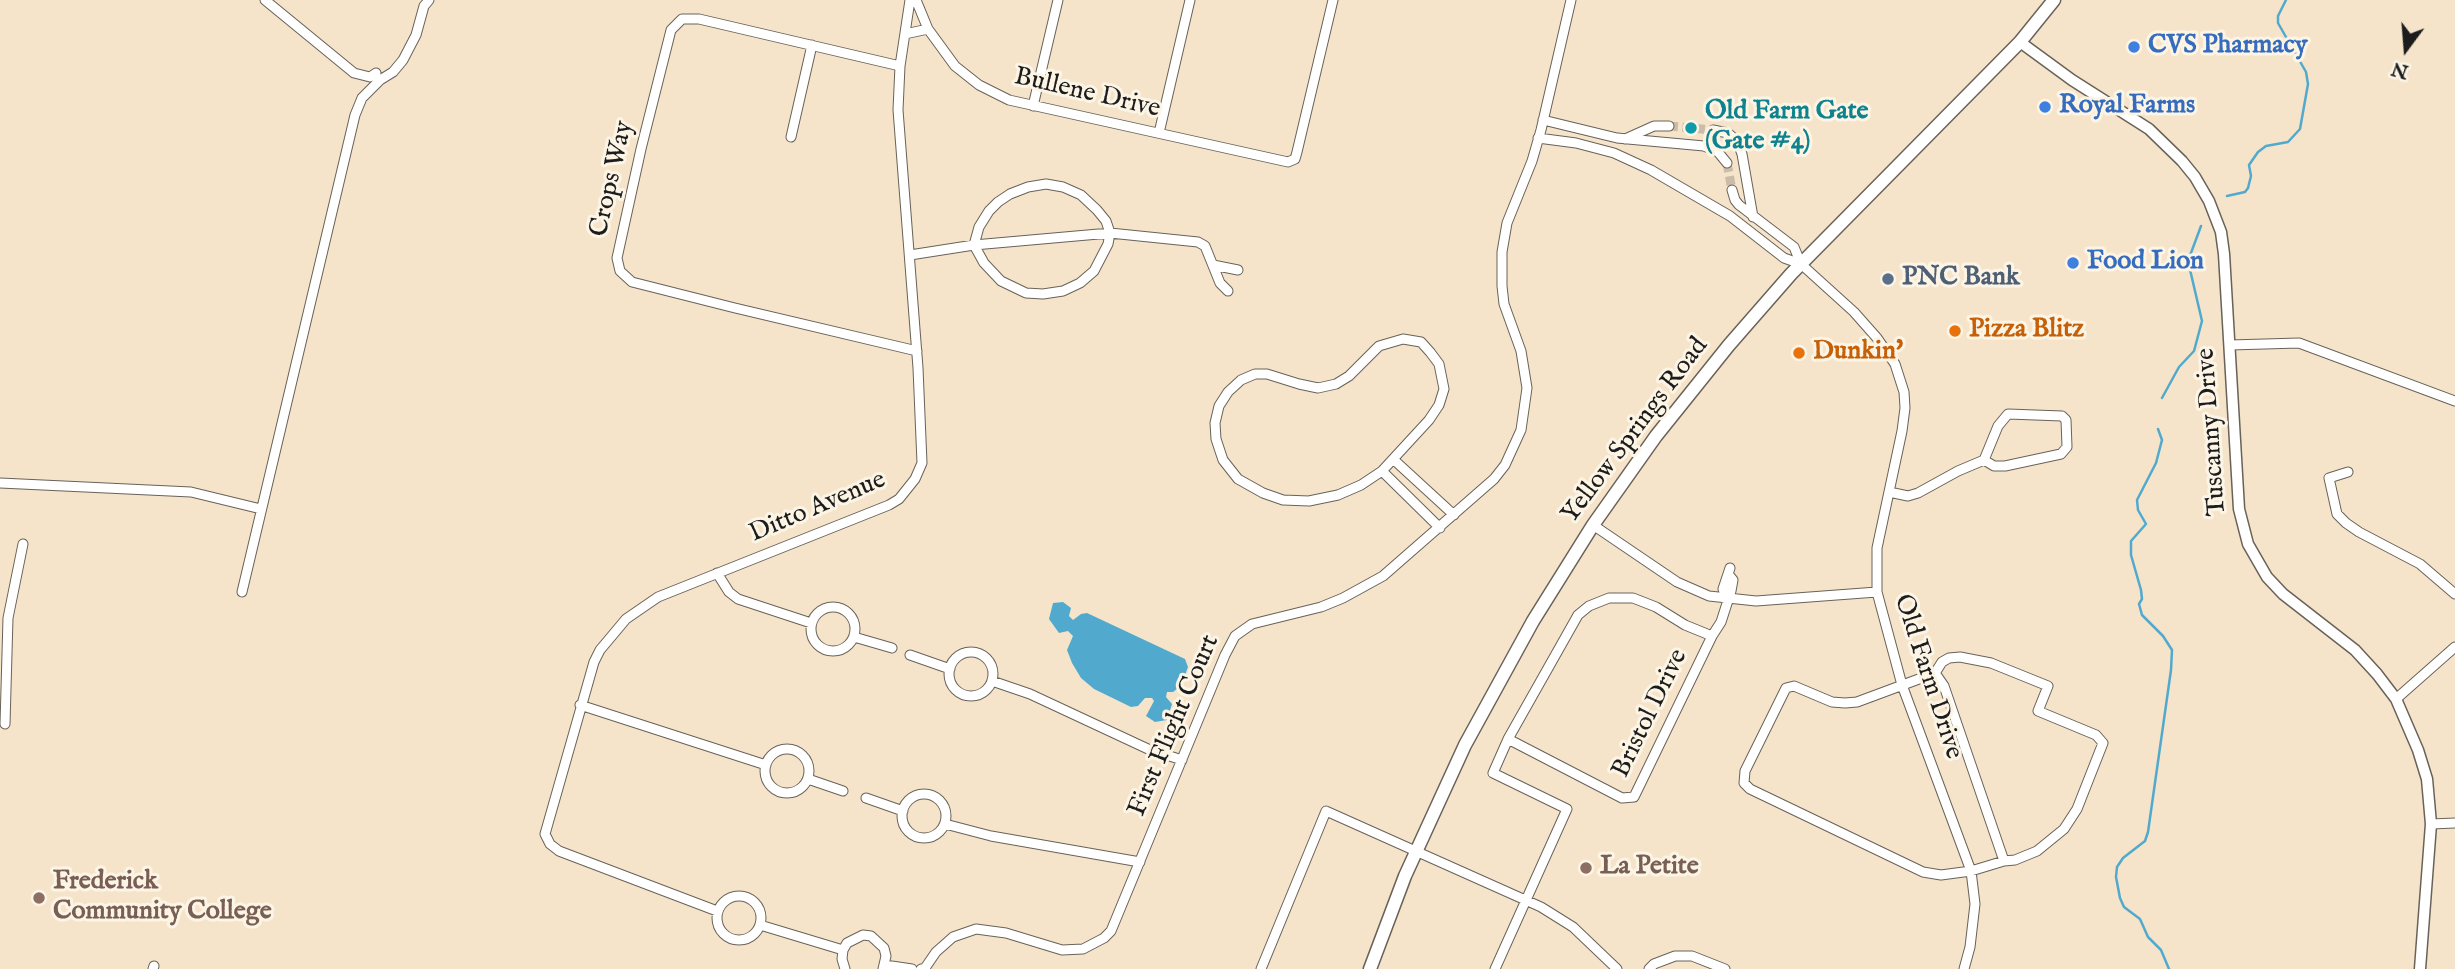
<!DOCTYPE html>
<style>
body{margin:0}
#map{position:relative;width:2455px;height:969px;overflow:hidden;background:#f6e4ca;font-family:"IM FELL English",serif}
canvas{display:block}
.north{position:absolute;left:2371px;top:14px;width:70px;height:70px;-webkit-text-stroke:5px #fcf5e5;paint-order:stroke;rotate:196deg;font-size:19px;font-weight:700;line-height:28px;text-align:center;color:#1c1c1c}
.north::after{content:'';display:block;margin:auto;width:24px;height:32px;background:#1c1c1c;clip-path:polygon(50% 0,100% 100%,50% 72%,0 100%)}
</style>
<div id="map">
<canvas width="2455" height="969"></canvas>
<div class="north">N</div>
</div>
<script>
const ctx = document.querySelector('canvas').getContext('2d');
ctx.lineJoin = 'round';
function fillPath(path, color) { ctx.fillStyle = color; ctx.fill(path, 'evenodd'); }
const toPath = rows => new Path2D(rows.map(r => 'M' + r).join(''));
function trace(path, color, width, dash) { ctx.strokeStyle = color; ctx.lineWidth = width; ctx.lineCap = dash ? 'butt' : 'round'; ctx.setLineDash(dash || []); ctx.stroke(path); }
function label(font, color, halo, rows, align = 'center') {
  ctx.font = font + ' "IM FELL English",serif'; ctx.lineWidth = 6; ctx.setLineDash([]); ctx.textBaseline = 'middle'; ctx.strokeStyle = halo; ctx.fillStyle = color; for (const [text, x, y, turn = 0] of rows) {
    ctx.save(); ctx.translate(x, y); ctx.rotate((+turn || 0) * Math.PI / 180); ctx.textAlign = isNaN(turn) ? turn : align; if (halo) ctx.strokeText(text, 0, 0); ctx.fillText(text, 0, 0); ctx.restore();
  }
}
fillPath(toPath([
 [1063,602,1071,608,1069,616,1073,620,1081,614,1087,613,1185,659,1188,667,1181,686,1173,692,1167,692,1166,697,1172,704,1167,720,1155,722,1146,716,1154,701,1152,698,1145,698,1138,706,1131,707,1094,689,1081,678,1072,663,1067,650,1073,636,1068,631,1059,633,1049,619,1053,603]
]), '#51aace');
trace(toPath([
 [2227,196,2245,192,2248,188,2251,176,2249,165,2258,152,2266,146,2288,142,2300,129,2308,84,2306,72,2278,23,2278,16,2286,0],
 [2162,398,2179,367,2194,351,2202,321,2188,261,2201,226],
 [2158,429,2162,440,2156,463,2137,500,2138,510,2146,524,2131,541,2131,555,2141,590,2142,599,2139,604,2142,615,2163,636,2172,650,2171,670,2148,832,2145,841,2123,858,2117,867,2116,877,2120,898,2124,907,2140,919,2148,937,2161,950,2169,969]
]), '#51aace', 2.5);
trace(toPath([
 [1669,126,1713,130],
 [1727,163,1732,190]
]), '#cabca7', 9, [9, 4.5]);
const minor = toPath([
 [265,0,354,73,370,77,376,73],
 [916,0,928,29,955,66,979,85,1009,100,1288,162,1295,159,1297,152,1333,0],
 [905,34,928,29],
 [900,66,699,19,682,19,671,30,641,149,617,258,620,271,632,282,735,308,917,351],
 [1033,106,1058,0],
 [1543,120,1617,138,1704,146,1718,152,1727,163],
 [1713,130,1728,133,1737,141,1742,154,1753,217],
 [1159,133,1190,0],
 [791,137,812,45],
 [1538,138,1576,143,1614,153,1651,170,1730,216,1784,258,1801,264,1854,312,1877,338,1895,364,1904,392,1905,408,1902,431,1877,548,1877,592,1902,685,1971,871,1975,904,1970,947,1964,969],
 [1625,139,1654,126,1669,126],
 [1046,184,1063,187,1081,195,1097,210,1106,221,1110,233,1108,244,1094,271,1080,283,1063,291,1043,294,1026,293,1001,281,984,263,974,245,979,227,989,211,998,202,1010,194,1028,187,1046,184],
 [1732,190,1735,200,1739,205,1794,247,1801,264],
 [910,255,974,245,1110,233,1198,242,1205,246,1220,283,1228,291],
 [1213,265,1238,270],
 [1403,339,1421,342,1430,352,1439,364,1444,389,1439,405,1429,420,1382,471,1361,485,1338,495,1309,501,1283,500,1263,493,1238,479,1223,460,1216,439,1215,423,1219,406,1228,392,1241,380,1255,374,1267,374,1299,384,1318,388,1336,384,1349,376,1379,346,1403,339],
 [2230,345,2299,343,2455,401],
 [1393,459,1454,515],
 [1382,471,1440,528],
 [2348,472,2329,478,2337,514,2346,523,2359,532,2420,564,2455,594],
 [0,483,191,492,261,509],
 [1889,492,1908,496,1918,493,1958,471,1984,460,1998,426,2008,414,2062,416,2066,420,2067,447,2061,454,2005,466,1994,466,1984,460],
 [1593,525,1677,582,1709,596,1756,601,1877,592],
 [717,573,729,592,738,599,811,623],
 [242,592,355,115,362,98,380,80,393,72,403,60,416,35,424,6,429,0],
 [1727,599,1723,589,1730,568],
 '811 629a22 22 0 1 1 44 0a22 22 0 1 1-44 0Z',
 [854,637,892,648],
 '949 674a22 22 0 1 1 44 0a22 22 0 1 1-44 0Z',
 [910,655,950,669],
 [1960,657,1991,663,2048,686,2038,711,2096,735,2103,743,2077,809,2064,829,2037,851,2015,860,2004,861,1944,686,1935,673,1942,662,1949,658,1960,657],
 [1935,673,1857,702,1845,703,1832,702,1794,686,1786,688,1745,771,1744,783,1750,789,1923,872,1941,875,1971,871,2004,861],
 [992,681,1030,694,1148,749,1182,760],
 [2396,699,2455,647],
 [580,705,766,765],
 [5,724,8,618,23,544],
 [1508,739,1622,798,1634,797,1712,636],
 '765 771a22 22 0 1 1 44 0a22 22 0 1 1-44 0Z',
 [808,779,843,791],
 '902 816a22 22 0 1 1 44 0a22 22 0 1 1-44 0Z',
 [866,798,903,811],
 [945,824,991,836,1140,862],
 [2431,824,2455,823],
 '717 918a22 22 0 1 1 44 0a22 22 0 1 1-44 0Z',
 [717,911,559,851,550,844,545,834,594,662,600,650,626,619,658,597,889,505,899,499,915,479,922,463,918,368,898,110,900,66,910,0],
 [760,925,843,950],
 [885,965,912,969],
 [153,969,154,966],
 [845,969,842,959,843,950,847,943,863,935,871,936,884,948,886,956,883,969],
 [921,969,925,968,936,952,953,937,976,929,1006,933,1062,950,1083,949,1104,938,1111,931,1225,655,1235,636,1252,624,1321,607,1343,598,1383,576,1494,479,1505,465,1521,430,1527,388,1521,351,1504,304,1502,286,1502,252,1507,223,1532,161,1541,130,1571,0],
 [1261,969,1326,811,1541,907,1573,927,1617,969],
 [1495,969,1567,809,1493,773,1508,739,1578,615,1589,606,1609,598,1633,598,1656,607,1685,625,1712,636,1721,622,1731,591,1733,580,1729,575],
 [1649,969,1654,964,1675,956,1692,956,1725,969]
]);
const tertiary = toPath([
 [2020,42,2072,80,2149,129,2182,161,2195,177,2209,201,2221,232,2224,254,2239,509,2248,544,2267,577,2283,594,2355,650,2377,674,2396,699,2418,750,2427,779,2431,824,2420,969]
]);
const secondary = toPath([
 [1370,969,1405,876,1465,745,1533,621,1593,525,1656,436,1729,345,1791,274,2020,42,2054,0]
]);
trace(minor, '#686259', 11);
trace(tertiary, '#686259', 13);
trace(secondary, '#686259', 15);
trace(minor, '#fff', 9);
trace(tertiary, '#fff', 10);
trace(secondary, '#fff', 12);
for (const [x, y, r, color] of [
 [2134,47,7,"#3f7fe0"],
 [2045,107,7,"#3f7fe0"],
 [1691,128,7,"#0f9aa8"],
 [2073,263,7,"#3f7fe0"],
 [1888,279,7,"#5c6f8a"],
 [1955,331,7,"#e8710a"],
 [1799,353,7,"#e8710a"],
 [1586,868,7,"#8d6e63"],
 [39,898,7,"#8d6e63"]
]) { const dot = new Path2D(); dot.arc(x, y, r, 0, 2 * Math.PI); ctx.fillStyle = color; ctx.fill(dot); trace(dot, '#fcf5e5', 2.5); }
label('bold 26px', '#366cbe', '#fcf5e5', [
 ["CVS Pharmacy",2148,47],
 ["Royal Farms",2059,107],
 ["Food Lion",2087,263]
], 'left');
label('26px', '#1c1c1c', '#fcf5e5', [
 ["Bullene Drive",1087,94,13],
 ["Crops Way",613,179,-77],
 ["Yellow Springs Road",1636,431,-53],
 ["Tuscanny Drive",2213,432,-94],
 ["Ditto Avenue",818,508,-23],
 ["Old Farm Drive",1927,677,72],
 ["Bristol Drive",1651,714,-64],
 ["First Flight Court",1175,726,-67]
]);
label('bold 26px', '#0d838f', '#fcf5e5', [
 ["Old Farm Gate",1705,113],
 ["(Gate #4)",1705,143]
], 'left');
label('bold 26px', '#4e5e75', '#fcf5e5', [
 ["PNC Bank",1902,279]
], 'left');
label('bold 26px', '#c56008', '#fcf5e5', [
 ["Pizza Blitz",1969,331],
 ["Dunkin'",1813,353]
], 'left');
label('bold 26px', '#785e54', '#fcf5e5', [
 ["La Petite",1600,868],
 ["Frederick",53,883],
 ["Community College",53,913]
], 'left');
</script>
